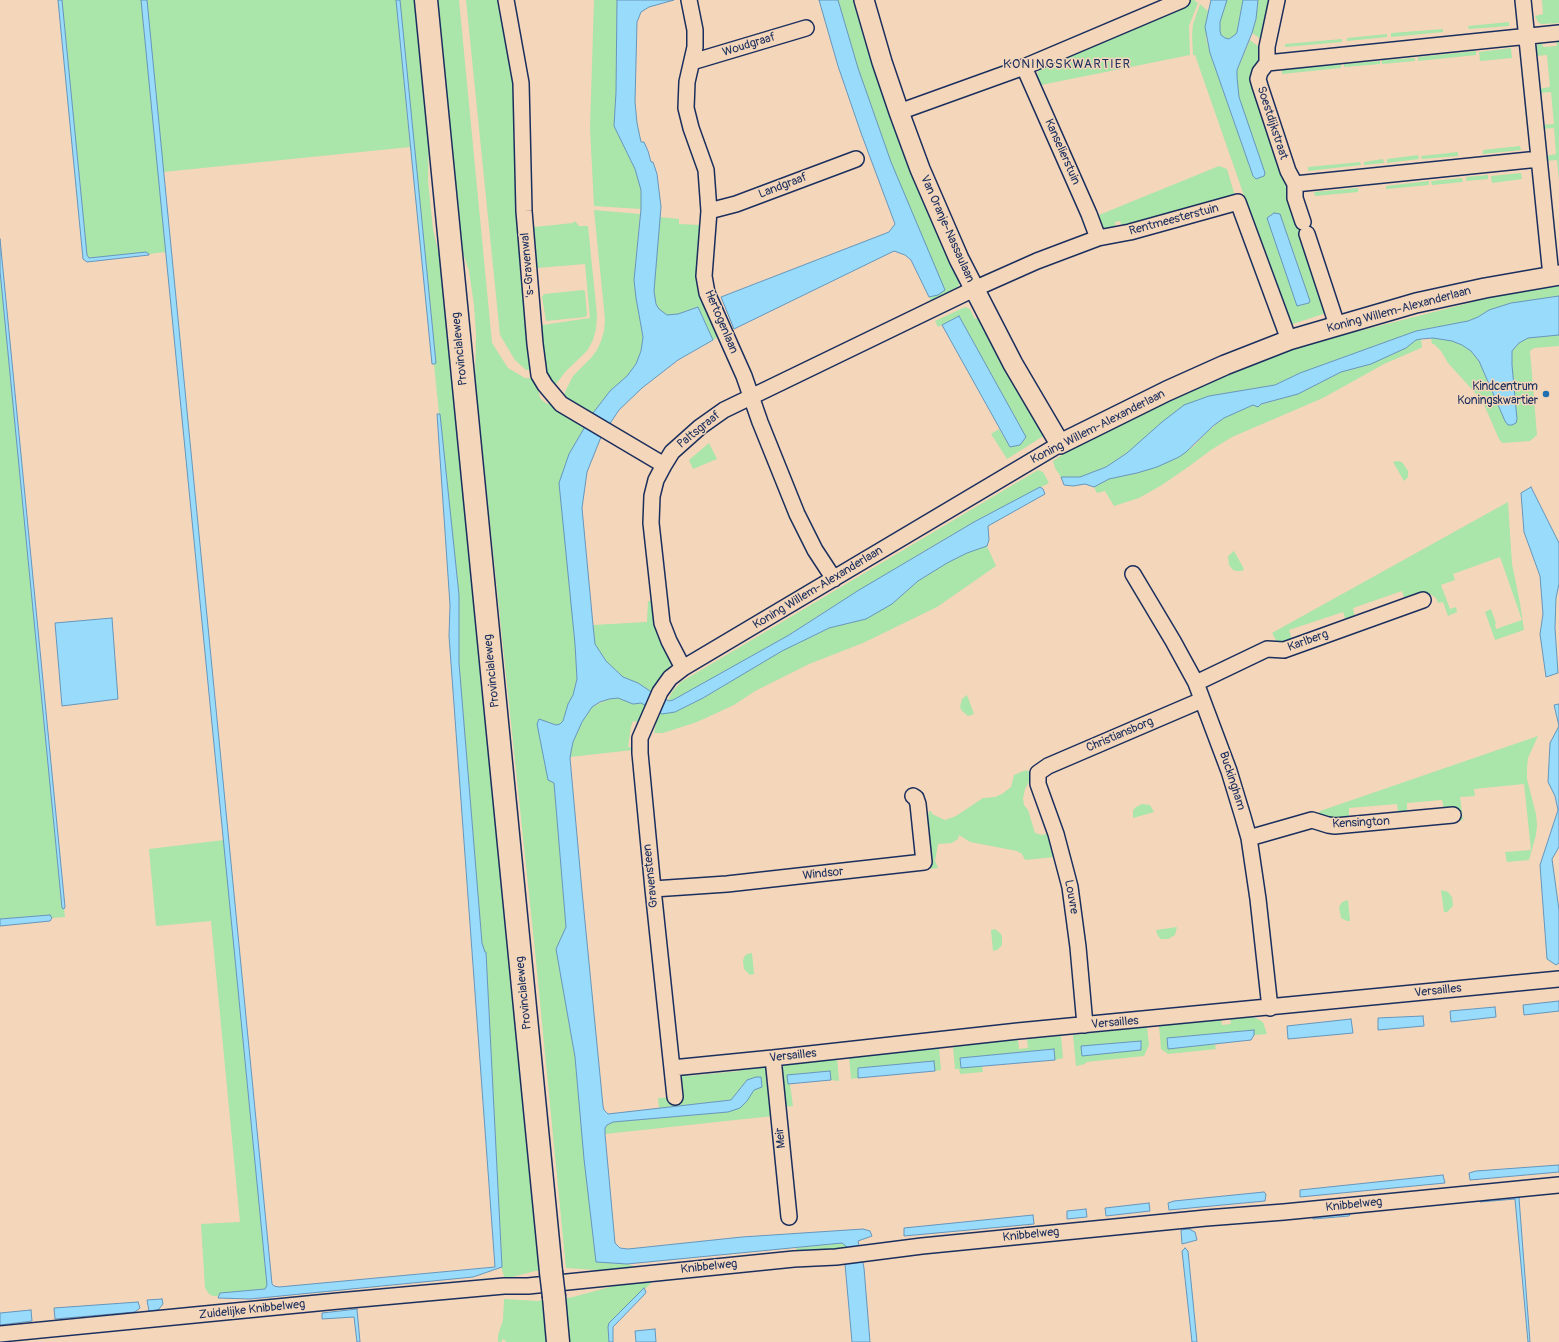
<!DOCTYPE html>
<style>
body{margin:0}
canvas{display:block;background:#f4d6ba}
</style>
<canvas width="1559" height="1342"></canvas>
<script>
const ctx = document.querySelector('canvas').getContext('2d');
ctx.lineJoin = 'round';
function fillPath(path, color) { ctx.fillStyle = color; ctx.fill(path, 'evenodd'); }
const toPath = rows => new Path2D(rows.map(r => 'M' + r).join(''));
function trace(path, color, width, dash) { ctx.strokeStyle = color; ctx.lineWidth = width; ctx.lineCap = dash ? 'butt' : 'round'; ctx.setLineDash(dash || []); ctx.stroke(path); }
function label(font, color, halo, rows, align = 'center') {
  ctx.font = font + ' Pangolin,sans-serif'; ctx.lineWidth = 3; ctx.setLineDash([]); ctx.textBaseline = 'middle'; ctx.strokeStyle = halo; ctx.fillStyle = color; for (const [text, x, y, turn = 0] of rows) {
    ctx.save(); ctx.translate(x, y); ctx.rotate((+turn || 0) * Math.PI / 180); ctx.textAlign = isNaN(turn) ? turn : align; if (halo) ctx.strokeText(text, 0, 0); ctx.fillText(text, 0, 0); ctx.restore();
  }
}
fillPath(toPath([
 [62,0,141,0,166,252,149,254,146,252,89,258,87,255],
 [147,0,396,0,410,147,163,172],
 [400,0,416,0,429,127,428,181,433,229,444,276,540,1271,535,1271,505,1279,501,1267,502,1266,486,953,485,953,482,943,459,663,459,595,440,415,439,414,434,364,436,363],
 [435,0,459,0,492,343,508,368,525,378,536,379,540,398,544,402,548,404,554,404,586,425,569,454,577,679,573,695,568,704,563,721,560,724,556,725,548,722,548,779,554,783,566,927,556,949,575,1057,596,1262,627,1264,640,1268,597,1270,566,1268,535,951,475,380,476,335,474,305,469,271,458,238],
 [466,0,503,0,515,66,535,369,526,370,515,360,500,335],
 [594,0,617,0,616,92,614,126,635,169,641,190,641,209,594,206,590,128],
 [838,0,858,0,960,281,958,288,932,303,929,297,931,298,910,210,891,162,858,68],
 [1189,0,1194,0,1198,3,1189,26,1190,55,1041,85,1037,78,1038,71,1040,67,1182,5],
 [1227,0,1243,0,1237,32,1236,34,1229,39,1225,38,1221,35,1220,31,1220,22],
 [1258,0,1272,0,1264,41,1252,33,1256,19],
 [1542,0,1559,0,1559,23,1541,24,1538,22,1535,16,1543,14],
 [1200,4,1208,11,1206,38,1210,53,1253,176,1257,179,1239,97,1237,77,1237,70,1250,40,1262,49,1263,56,1255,64,1251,73,1251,81,1282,174,1291,185,1293,208,1329,312,1290,325,1288,322,1195,55,1193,55,1192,35,1193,24],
 [1280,214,1310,301,1309,303,1300,306],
 [1509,22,1509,26,1469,29,1468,26],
 [1443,29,1443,32,1391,37,1391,33],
 [1387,34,1387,37,1347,41,1347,38],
 [1342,39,1342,42,1285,47,1285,44],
 [1556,39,1559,39,1559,181,1557,160,1546,161,1545,156,1556,154,1554,128,1542,129,1542,125,1554,124,1551,92,1539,93,1539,89,1550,87,1547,55,1535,56,1535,51,1537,45,1542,41,1543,47,1557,46],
 [1511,48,1512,58,1480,61,1479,52],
 [1476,51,1476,55,1418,61,1418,57],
 [1415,58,1415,61,1382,64,1382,60],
 [1380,61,1380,64,1344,67,1344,64],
 [1341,64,1341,68,1282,74,1282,70],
 [1520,146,1521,150,1483,154,1483,150],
 [1458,152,1458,156,1422,159,1421,156],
 [1418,155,1419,159,1387,163,1387,159],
 [1383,159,1384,163,1364,165,1364,162],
 [1360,162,1361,165,1308,171,1308,167],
 [1219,166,1227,169,1235,196,1122,227,1120,221,1115,222,1116,228,1104,230,1100,228,1094,217],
 [1521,173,1522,179,1492,183,1491,176],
 [1488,175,1488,179,1466,181,1466,177],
 [1462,178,1463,182,1432,185,1431,181],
 [1429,181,1429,185,1386,189,1386,186],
 [1358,188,1358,192,1315,196,1314,192],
 [594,210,640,214,634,280,636,298,643,337,641,351,636,364,627,376,610,391,591,416,564,400,565,392,573,376,591,358,597,350,601,341,604,331,605,319],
 [530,217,533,218,534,227,573,223,575,221,579,226,588,226,597,315,596,329,593,340,587,351,566,371,553,388,543,374,535,294,539,294,542,325,590,318,585,264,537,268,539,289,535,290],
 [660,217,679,219,679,224,701,225,697,268,698,283,719,336,713,340,698,307,678,314,667,315,659,309,656,304,654,291,654,278],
 [0,271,62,908,64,909,65,917,52,918,50,915,0,919],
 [1559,282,1559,296,1511,303,1489,310,1478,317,1468,321,1416,331,1300,373,1275,385,1209,396,1106,467,1080,477,1061,477,1055,468,1053,461,1062,455,1061,452,1168,397,1285,350,1356,328,1359,331,1473,302,1475,300,1474,297],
 [583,290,585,291,587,315,585,317,546,321,542,297,544,294],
 [965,307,970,309,975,319,980,317,1045,435,1007,459,991,434,999,429,1010,447,1020,445,1026,437,959,316,938,327,935,321],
 [1559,335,1559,346,1534,348,1530,351,1537,435,1530,441,1502,443,1499,439,1485,407,1477,395,1448,363,1441,351,1434,344,1432,344,1431,338,1441,338,1452,341,1462,345,1471,351,1479,361,1505,421,1512,351,1519,343,1528,338],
 [1421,339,1422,346,1421,348,1384,364,1323,398,1232,437,1211,450,1188,467,1162,485,1139,498,1114,506,1105,491,1097,493,1094,487,1109,479,1137,473,1179,457,1194,446,1206,433,1224,418,1253,405,1259,405,1298,394,1341,372,1371,364,1406,348,1416,340],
 [709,443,717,459,693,469,689,460],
 [1397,461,1402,462,1408,471,1408,477,1404,481,1393,462],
 [1038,470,1043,472,1049,483,974,522,924,551,821,614,789,635,673,700,668,700,672,692,681,682],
 [1508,502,1512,564,1520,603,1524,630,1495,640,1485,612,1491,609,1496,623,1495,624,1496,629,1522,620,1500,557,1453,574,1455,580,1441,585,1450,609,1456,607,1457,612,1448,616,1443,602,1438,603,1436,598,1430,594,1425,593,1405,600,1402,591,1353,608,1355,618,1346,621,1343,612,1289,630,1292,640,1278,644,1272,633],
 [987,546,996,566,937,607,863,643,809,664,755,691,734,705,697,722,663,733,654,733,656,723,661,713,675,712,703,698,782,651,819,633,829,628,850,623,892,604,918,581,947,563,967,553],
 [1234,551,1244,569,1242,571,1237,571,1233,570,1229,565,1228,556],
 [648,601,653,601,672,661,669,670,659,680,653,693,638,683,623,677,606,661,595,644,593,625,647,622],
 [967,695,974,714,968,716,962,711,960,707,962,699],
 [618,698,633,704,641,703,646,706,638,722,633,721,631,727,628,747,633,748,633,750,570,757,573,742,582,722,592,707,609,699],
 [1538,736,1528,758,1527,769,1527,779,1536,814,1537,825,1536,835,1529,860,1507,862,1505,852,1531,850,1524,784,1474,789,1475,796,1460,797,1463,820,1458,821,1459,819,1444,810,1442,800,1407,803,1407,813,1398,814,1397,804,1349,808,1349,819,1330,820,1317,815,1320,811],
 [1026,770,1027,771,1030,771,1029,777,1030,780,1025,789,1023,798,1024,805,1028,810,1035,833,1042,835,1049,833,1055,855,1054,857,1025,860,1022,854,1017,851,970,842,959,835,958,839,952,843,938,844,935,861,938,868,929,869,923,814,927,815,929,814,928,812,931,811,932,814,945,820,956,816,983,798,995,797,1002,794,1011,787,1014,775],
 [1142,804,1150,805,1154,812,1133,818,1133,810,1136,807],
 [224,840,267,1285,266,1289,220,1293,218,1296,213,1296,209,1294,205,1288,201,1224,240,1222,211,921,156,926,149,849],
 [1441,890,1448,892,1452,897,1453,906,1447,912,1444,912],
 [1348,900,1350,921,1347,921,1341,918,1339,907,1342,902],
 [1177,927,1175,935,1168,939,1161,939,1158,936,1156,930],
 [995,929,1000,933,1002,936,1002,945,997,950,993,951,991,930],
 [752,953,754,974,750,975,744,969,743,961,744,957,747,954],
 [1250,1017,1256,1018,1263,1022,1267,1034,1254,1035,1254,1030,1167,1038,1168,1049,1215,1044,1216,1049,1168,1054,1161,1049,1159,1026,1221,1020,1222,1025,1231,1024,1230,1019],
 [1147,1027,1149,1045,1144,1056,1086,1062,1085,1064,1076,1066,1073,1035],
 [1141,1041,1141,1050,1082,1055,1082,1046],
 [1061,1036,1063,1058,1055,1060,1054,1049,961,1058,961,1068,982,1066,983,1072,960,1074,959,1069,955,1069,953,1046,1018,1040,1019,1049,1028,1048,1027,1039],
 [939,1047,941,1070,935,1071,934,1061,858,1068,858,1078,851,1079,849,1056],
 [837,1057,839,1081,831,1080,830,1072,788,1084,790,1084,793,1106,783,1107,780,1069,782,1065,786,1063],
 [759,1065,764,1067,768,1070,773,1116,605,1134,605,1128,607,1125,613,1122,728,1112,747,1101,754,1089,756,1077,747,1080,731,1100,659,1108,658,1098,679,1097,678,1075,687,1072,687,1076,740,1071,739,1067],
 [842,1243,847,1247,848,1249,798,1254,796,1248],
 [681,1275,685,1279,652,1282,645,1289,644,1288,608,1328,609,1342,569,1342,564,1297,569,1298,632,1281],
 [504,1299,538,1301,545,1299,548,1342,506,1342,504,1339,502,1340,502,1342,498,1342,498,1335,503,1320]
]), '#aae5aa');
const water = toPath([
 [58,0,62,0,87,255,89,258,146,252,149,254,149,255,87,262,83,259,58,0],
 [141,0,147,0,272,1284,274,1286,279,1287,495,1267,449,636,450,605,437,414,440,414,459,595,459,663,482,943,485,952,486,952,502,1267,473,1277,250,1299,218,1298,220,1293,265,1289,267,1285,141,0],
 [396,0,400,0,436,363,434,364,432,364,396,0],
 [617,0,674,0,649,7,641,12,637,22,635,102,637,123,641,142,644,142,648,151,651,162,653,162,657,174,661,207,654,291,656,304,659,309,667,315,678,314,698,307,713,340,678,360,642,388,619,410,601,437,587,472,582,508,593,625,595,644,606,661,623,677,638,683,653,693,669,701,673,700,789,635,859,590,974,522,1040,487,1043,489,1045,494,988,526,989,540,987,546,967,553,947,563,918,581,892,604,866,619,829,628,819,633,782,651,703,698,675,712,662,714,641,703,633,704,618,698,609,699,600,702,592,707,582,722,573,742,571,752,570,758,582,891,603,1106,604,1110,608,1114,731,1100,747,1080,756,1077,761,1077,762,1087,754,1090,747,1101,740,1108,728,1112,613,1122,607,1125,605,1128,605,1134,615,1243,620,1248,628,1249,742,1237,863,1229,870,1231,872,1236,858,1241,864,1268,870,1342,852,1342,845,1264,848,1249,847,1247,842,1243,627,1264,596,1262,584,1159,575,1057,556,949,566,927,554,783,548,780,537,724,539,719,556,725,560,724,563,721,568,704,573,695,577,679,575,644,559,483,569,454,593,413,610,391,627,376,636,364,641,351,643,337,636,298,634,280,641,209,641,190,635,169,614,126,616,92,617,0],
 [819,0,838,0,858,68,891,162,945,290,938,295,929,297,911,260,905,255,894,251,734,329,721,297,889,232,895,224,861,133,838,66,819,0],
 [1211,0,1227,0,1220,22,1220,31,1221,35,1225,38,1229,39,1236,34,1237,32,1243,0,1258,0,1256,19,1252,33,1237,70,1237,77,1239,97,1265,173,1264,176,1256,179,1253,176,1210,53,1205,27,1211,0],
 [1274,213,1280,214,1310,301,1309,303,1297,306,1267,218,1274,213],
 [0,239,65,907,64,909,62,908,0,271,0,239],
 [1559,296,1559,335,1528,338,1519,343,1512,351,1512,365,1517,419,1516,423,1512,425,1508,425,1505,421,1479,361,1471,351,1462,345,1452,341,1433,338,1421,339,1416,340,1406,348,1371,364,1341,372,1298,394,1261,404,1258,407,1253,405,1224,418,1213,426,1186,452,1179,457,1157,467,1137,473,1109,479,1094,487,1085,484,1073,486,1064,485,1061,477,1080,477,1106,467,1127,453,1162,422,1184,405,1209,396,1275,385,1300,373,1416,331,1468,321,1478,317,1489,310,1511,303,1559,296],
 [959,316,1026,437,1020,445,1010,447,942,325,959,316],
 [1531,487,1559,543,1559,584,1556,598,1555,628,1558,673,1546,677,1540,634,1543,614,1540,576,1524,532,1521,493,1531,487],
 [112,618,118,699,62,706,55,623,112,618],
 [1559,704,1559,847,1552,859,1559,910,1559,963,1556,965,1547,959,1540,865,1558,810,1555,796,1548,782,1550,743,1559,726,1554,705,1559,704],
 [50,915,52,918,50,921,0,926,0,919,50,915],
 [1559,1001,1559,1011,1524,1015,1523,1005,1559,1001],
 [1495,1007,1496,1017,1451,1022,1450,1011,1495,1007],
 [1423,1016,1424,1026,1378,1030,1378,1018,1423,1016],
 [1351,1019,1353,1033,1288,1039,1287,1026,1351,1019],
 [1254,1030,1254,1035,1251,1040,1168,1049,1167,1038,1254,1030],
 [1141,1041,1141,1050,1082,1056,1081,1046,1141,1041],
 [1054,1049,1055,1060,961,1068,960,1058,1054,1049],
 [934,1061,935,1071,858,1078,858,1068,934,1061],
 [830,1071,831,1080,788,1084,787,1075,830,1071],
 [1559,1165,1559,1172,1470,1180,1469,1173,1476,1171,1559,1165],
 [1443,1175,1445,1183,1300,1197,1300,1190,1443,1175],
 [1264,1192,1266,1194,1265,1201,1169,1210,1168,1203,1174,1201,1264,1192],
 [1517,1195,1519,1198,1530,1342,1528,1342,1515,1199,1480,1202,1482,1198,1517,1195],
 [1149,1203,1150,1211,1106,1216,1105,1208,1149,1203],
 [1086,1209,1087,1217,1067,1219,1067,1211,1086,1209],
 [1349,1213,1350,1215,1349,1216,1313,1219,1313,1217,1349,1213],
 [1033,1215,1034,1224,904,1236,904,1228,1033,1215],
 [1189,1229,1195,1232,1197,1240,1182,1244,1181,1230,1189,1229],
 [1185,1248,1188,1251,1197,1342,1192,1342,1182,1251,1185,1248],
 [644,1288,646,1292,644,1295,613,1327,613,1342,609,1342,608,1327,609,1323,644,1288],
 [162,1299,163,1304,158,1310,149,1311,147,1300,162,1299],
 [138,1302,140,1308,135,1312,55,1319,54,1308,138,1302],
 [357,1309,360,1342,357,1342,354,1317,322,1319,322,1313,357,1309],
 [31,1310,32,1321,0,1325,0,1313,31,1310],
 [655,1329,656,1342,636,1342,635,1331,655,1329]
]);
fillPath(water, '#98dbfa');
trace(water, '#6696bc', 1);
const minor = toPath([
 [506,0,521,83,524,211,535,344,539,375,545,385,561,404,664,465],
 [689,0,695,30,695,47,687,82,686,108,691,128,706,170,709,211,704,276,707,293,744,376,760,422,797,514,815,550,834,579],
 [1523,0,1551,276],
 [692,62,806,28],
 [1267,63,1267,47,1277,0],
 [1024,67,1089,214,1098,238],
 [899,112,1024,67,1182,0],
 [1295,184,1288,171,1260,86,1258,79,1260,72,1267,63,1559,33],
 [1295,184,1539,159],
 [1295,184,1295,198,1303,222],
 [709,211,736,204,856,159],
 [1307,234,1337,325],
 [1133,574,1173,641,1196,683,1229,771,1243,817,1249,838,1258,899,1270,1008],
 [683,668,669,641,662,623,651,523,652,496,656,480,664,465,672,452,700,427,724,410,974,289,1037,261,1098,238,1130,232,1238,202,1289,340],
 [1196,683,1267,649,1284,650,1423,600],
 [1249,838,1312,820,1328,825,1335,826,1453,815],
 [653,889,727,884,924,862,918,804,916,798,913,796],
 [1085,1025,1078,947,1070,887,1056,834,1038,784,1038,773,1048,766,1202,700],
 [773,1058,789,1217],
 [672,1068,773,1058,1018,1031,1559,979],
 [675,1097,653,889,640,753,640,738,660,692,670,678,683,668,1060,444],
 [0,1334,338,1301,504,1286,528,1286,794,1259,836,1257,922,1246,1206,1218,1284,1212,1559,1185]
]);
const tertiary = toPath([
 [864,0,882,62,899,112,920,169,959,259,1013,364,1060,444,1167,391,1225,365,1289,340,1416,303,1485,288,1559,275]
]);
const primary = toPath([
 [426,0,551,1272],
 [554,1297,558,1342]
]);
trace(minor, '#1b2f5e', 18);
trace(tertiary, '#1b2f5e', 22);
trace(primary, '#1b2f5e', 25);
trace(minor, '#f4d6ba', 15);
trace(tertiary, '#f4d6ba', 19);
trace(primary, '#f4d6ba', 22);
const primaryBridge = toPath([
 [551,1272,554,1297]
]);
trace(primaryBridge, '#1b2f5e', 25, []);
trace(primaryBridge, '#f4d6ba', 22);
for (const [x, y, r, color] of [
 [1546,394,4,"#1f6fb2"]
]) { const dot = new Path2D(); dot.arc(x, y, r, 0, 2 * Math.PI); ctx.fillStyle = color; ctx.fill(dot); trace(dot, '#f4d6ba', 1.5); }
label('12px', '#1b2f5e', '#f4d6ba', [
 ["Woudgraaf",749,45,-17],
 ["Soestdijkstraat",1272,123,72],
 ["Kanselierstuin",1062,152,66],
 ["Landgraaf",783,186,-21],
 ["Rentmeesterstuin",1174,220,-15],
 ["Van Oranje-Nassaulaan",947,229,66],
 ["'s-Gravenwal",528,265,-95],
 ["Koning Willem-Alexanderlaan",1399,310,-15],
 ["Hertogenlaan",721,322,67],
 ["Provincialeweg",460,349,-96],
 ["Koning Willem-Alexanderlaan",1098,427,-27],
 ["Paltsgraaf",699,430,-39],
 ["Koning Willem-Alexanderlaan",818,588,-31],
 ["Karlberg",1308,641,-20],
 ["Provincialeweg",492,671,-96],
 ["Christiansborg",1120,735,-23],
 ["Buckingham",1232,781,72],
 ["Kensington",1361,823,-3],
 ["Windsor",823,874,-6],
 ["Gravensteen",651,876,-96],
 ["Louvre",1071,897,80],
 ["Versailles",1438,991,-6],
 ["Provincialeweg",524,993,-96],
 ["Versailles",1115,1023,-5],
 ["Versailles",793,1056,-6],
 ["Meir",781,1138,-96],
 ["Knibbelweg",1354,1205,-6],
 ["Knibbelweg",1031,1235,-6],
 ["Knibbelweg",709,1267,-6],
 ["Zuidelijke Knibbelweg",252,1310,-6]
]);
label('12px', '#1b2f5e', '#f4d6ba', [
 ["Kindcentrum",1538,387],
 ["Koningskwartier",1538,401]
], 'right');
ctx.letterSpacing = '1px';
label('13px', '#1b2f5e', '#f4d6ba', [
 ["KONINGSKWARTIER",1067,65]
]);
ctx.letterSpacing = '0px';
</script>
